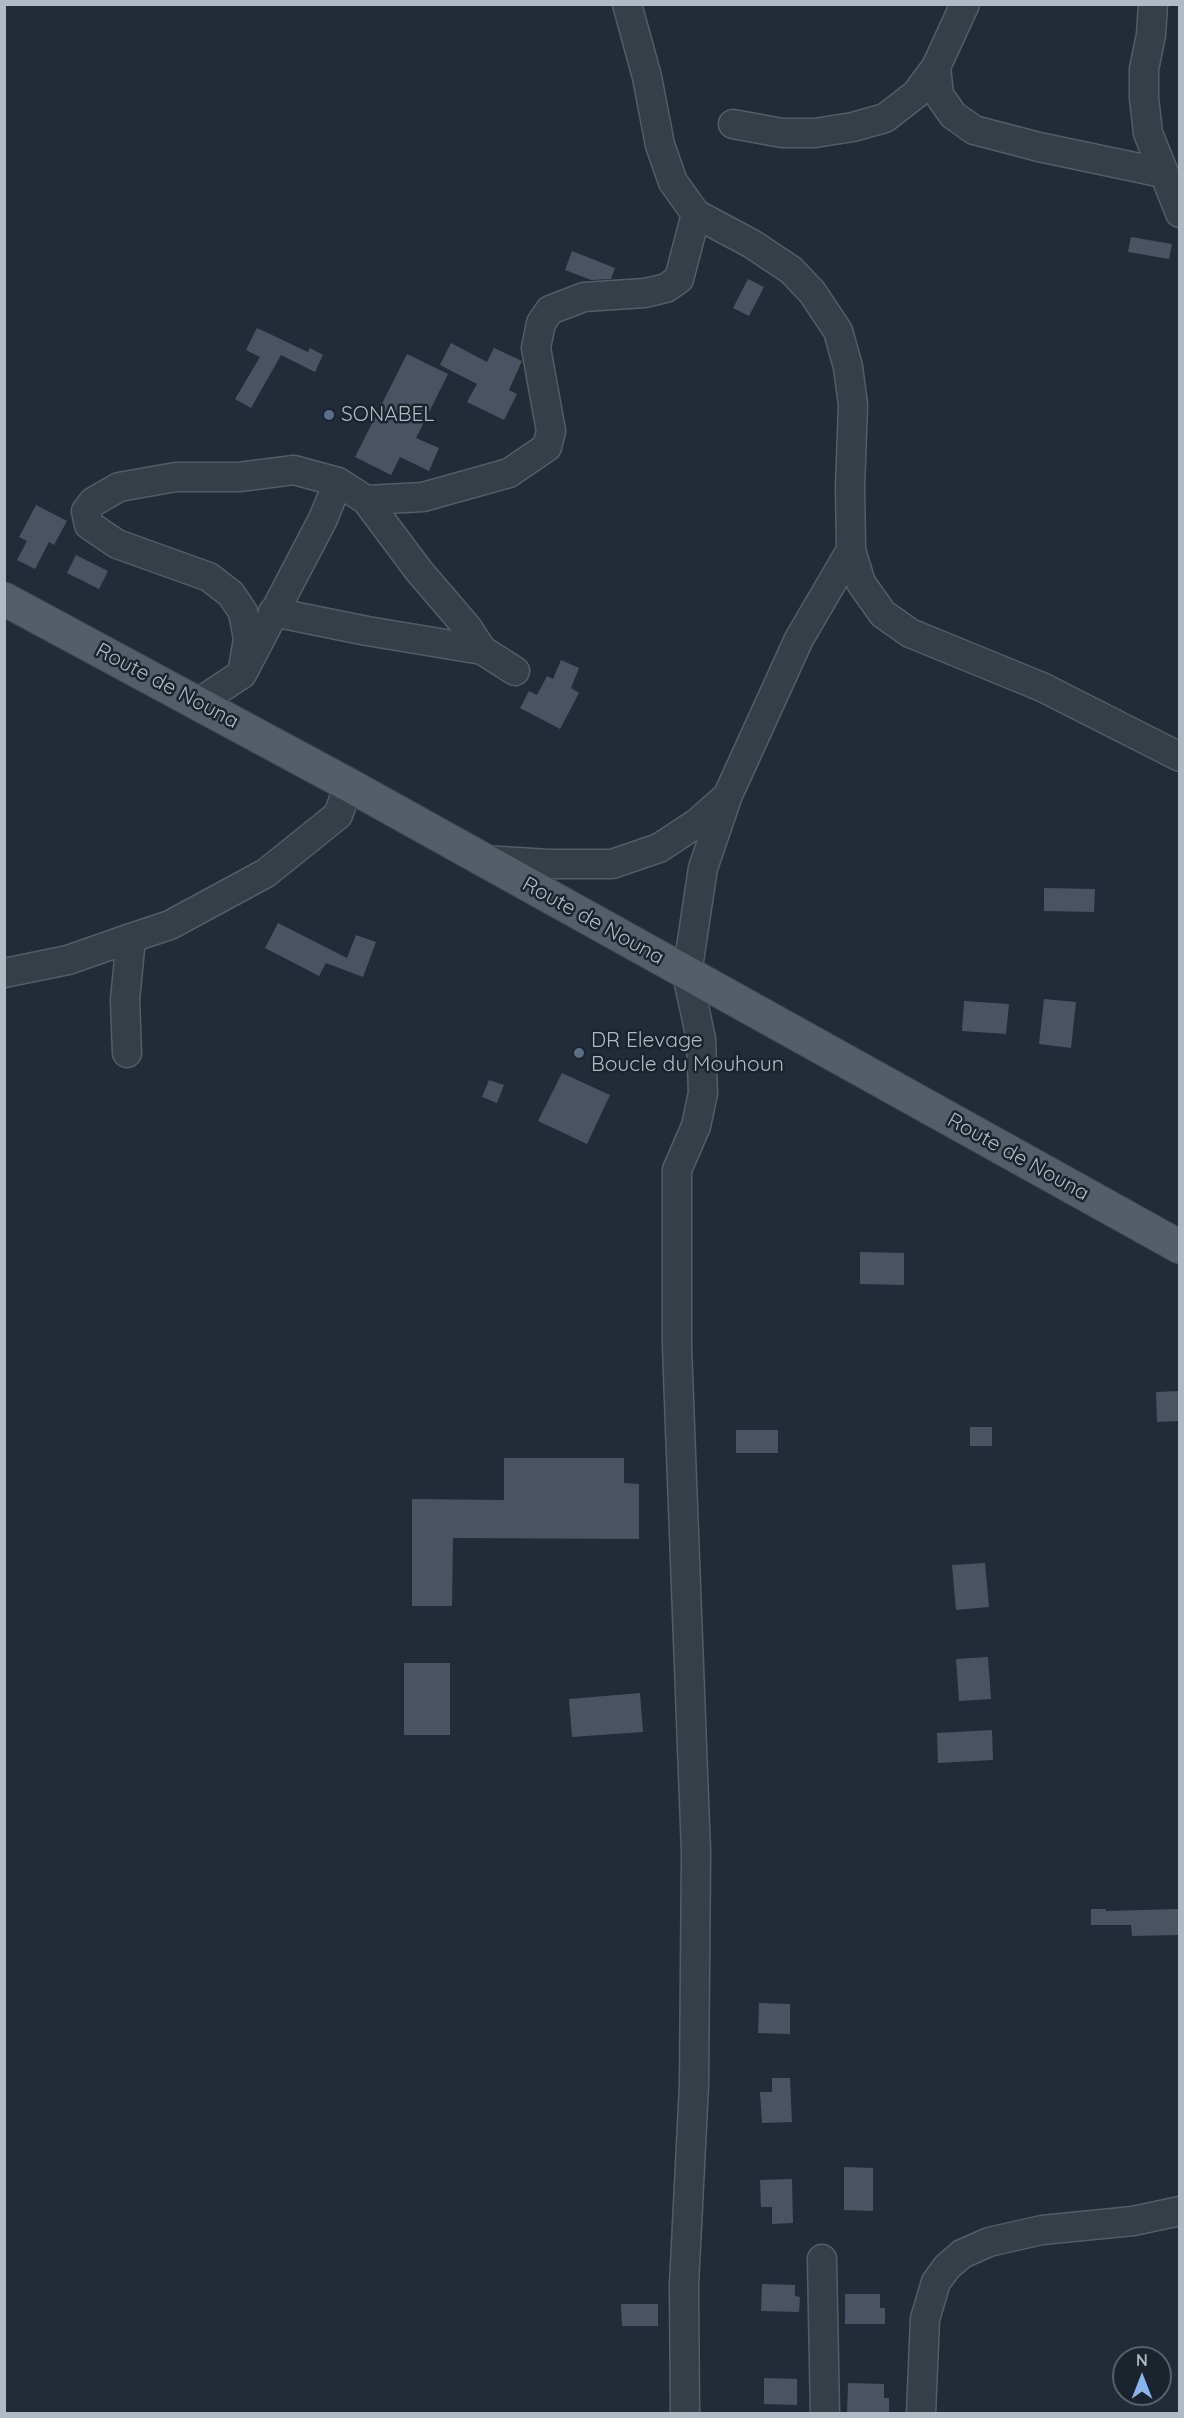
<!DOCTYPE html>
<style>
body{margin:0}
#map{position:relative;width:1184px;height:2418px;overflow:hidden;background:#222c38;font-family:Quicksand,sans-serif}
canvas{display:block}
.frame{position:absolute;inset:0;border:6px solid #b1b9c5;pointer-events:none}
.north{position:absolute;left:1112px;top:2346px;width:60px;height:60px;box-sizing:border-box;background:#1b232d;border:2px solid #575f6a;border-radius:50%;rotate:0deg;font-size:16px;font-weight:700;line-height:24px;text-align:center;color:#b1b9c5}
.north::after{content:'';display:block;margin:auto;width:21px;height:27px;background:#88b4f2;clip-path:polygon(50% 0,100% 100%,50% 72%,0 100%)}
</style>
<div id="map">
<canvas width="1184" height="2418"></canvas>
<div class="frame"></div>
<div class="north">N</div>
</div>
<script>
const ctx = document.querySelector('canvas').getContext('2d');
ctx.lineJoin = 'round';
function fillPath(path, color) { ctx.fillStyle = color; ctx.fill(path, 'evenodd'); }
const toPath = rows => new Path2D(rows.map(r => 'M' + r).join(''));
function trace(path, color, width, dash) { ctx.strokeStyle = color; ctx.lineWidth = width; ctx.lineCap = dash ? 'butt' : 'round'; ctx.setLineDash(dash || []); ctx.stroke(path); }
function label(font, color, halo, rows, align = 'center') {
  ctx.font = font + ' Quicksand,sans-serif'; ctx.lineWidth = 5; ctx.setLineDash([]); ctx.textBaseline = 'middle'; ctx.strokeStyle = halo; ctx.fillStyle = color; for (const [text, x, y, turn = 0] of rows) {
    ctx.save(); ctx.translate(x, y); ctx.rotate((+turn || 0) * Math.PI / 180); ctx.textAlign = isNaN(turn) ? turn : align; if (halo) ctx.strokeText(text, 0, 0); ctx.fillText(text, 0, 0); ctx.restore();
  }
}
fillPath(toPath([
 [1131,237,1172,244,1169,259,1128,252],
 [572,251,615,268,611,279,591,280,565,270],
 [748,279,764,287,749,316,733,308],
 [257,328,308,352,310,348,323,355,315,372,281,355,251,408,235,399,260,357,246,350],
 [451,343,487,362,494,348,522,361,509,390,517,394,504,420,467,402,477,384,440,365],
 [407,354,448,374,416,438,439,448,429,471,400,457,391,475,355,457],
 [36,505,67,521,54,545,49,542,35,569,17,560,27,541,19,537],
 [76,555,108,571,99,589,67,573],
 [561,660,579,668,571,688,579,693,560,729,520,708,529,691,537,695,547,676,553,679],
 [1044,888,1095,889,1094,912,1044,911],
 [278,923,347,958,356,935,376,942,363,977,326,963,319,976,265,948],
 [1044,999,1076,1002,1071,1048,1039,1044],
 [964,1001,1009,1004,1006,1034,962,1031],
 [562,1073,610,1095,587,1144,538,1121],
 [489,1080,504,1085,497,1103,482,1097],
 [860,1252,904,1253,904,1285,860,1284],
 [1179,1391,1179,1421,1157,1422,1156,1392],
 [970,1427,992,1427,992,1446,970,1446],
 [736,1430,778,1430,778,1453,736,1453],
 [504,1458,624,1458,624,1483,639,1484,639,1539,453,1538,452,1606,412,1606,412,1499,504,1500],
 [985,1563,989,1607,956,1610,952,1565],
 [988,1657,991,1699,959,1701,956,1659],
 [404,1663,450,1663,450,1735,404,1735],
 [640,1693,643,1732,572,1737,569,1699],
 [992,1730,993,1760,938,1763,937,1733],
 [1091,1909,1106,1909,1106,1911,1179,1909,1179,1935,1132,1936,1131,1925,1091,1925],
 [759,2003,790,2004,790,2034,758,2033],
 [772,2078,790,2078,792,2122,762,2123,760,2092,772,2092],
 [844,2167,873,2168,873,2211,844,2210],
 [792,2179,793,2223,772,2224,772,2207,761,2207,760,2180],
 [762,2284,795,2285,795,2296,800,2297,799,2312,761,2311],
 [845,2294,880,2294,880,2308,885,2308,885,2324,845,2324],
 [621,2304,658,2304,658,2326,622,2326],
 [764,2378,797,2379,797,2405,764,2404],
 [848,2383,884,2384,884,2398,889,2398,889,2414,847,2414]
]), '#495362');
const minor = toPath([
 [627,4,647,77,660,145,673,182,696,214,752,244,791,270,812,292,838,331,848,367,853,405,850,487,851,550,861,583,883,614,910,633,1042,687,1180,757],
 [965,4,936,67,939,95,953,115,974,130,1039,147,1163,173],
 [1153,4,1151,35,1144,69,1144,98,1148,133,1180,213],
 [733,124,782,133,815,133,853,127,885,118,916,94,936,67],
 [338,482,366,500,423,497,509,473,547,447,551,431,536,348,541,323,550,310,584,297,645,293,666,288,679,279,696,214],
 [366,500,419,571,467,627,482,650],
 [273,612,367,631,482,650,515,671],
 [198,703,242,674,323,519,338,482,294,470,239,477,176,477,119,487,93,502,86,511,89,525,117,544,209,577,231,594,243,612,248,639,242,674],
 [484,860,549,864,612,864,659,848,697,823,724,799],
 [4,973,68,960,131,938],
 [127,1053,125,1000,131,938,170,925,266,873,338,815,349,785],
 [822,2259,825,2414],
 [685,2414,684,2285,694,2085,696,1853,677,1347,677,1170,696,1126,703,1093,701,1039,687,974,703,868,728,795,799,639,851,550],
 [921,2414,925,2319,936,2282,947,2267,962,2254,989,2242,1042,2230,1133,2221,1180,2211]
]);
const major = toPath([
 [4,599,349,785,1180,1247]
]);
trace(minor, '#545c66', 31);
trace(major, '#3f4752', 35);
trace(minor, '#363e48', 28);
trace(major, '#545d68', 33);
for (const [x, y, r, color] of [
 [329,415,6,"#5c6f8a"],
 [579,1053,6,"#5c6f8a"]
]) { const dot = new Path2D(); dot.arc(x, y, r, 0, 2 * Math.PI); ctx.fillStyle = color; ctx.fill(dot); trace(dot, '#1b232d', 2); }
label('21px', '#b1b9c5', '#1b232d', [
 ["SONABEL",341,415],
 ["DR Elevage",591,1041],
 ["Boucle du Mouhoun",591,1065]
], 'left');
label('21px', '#b1b9c5', '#1b232d', [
 ["Route de Nouna",167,686,28],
 ["Route de Nouna",593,921,29],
 ["Route de Nouna",1018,1157,29]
]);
</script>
